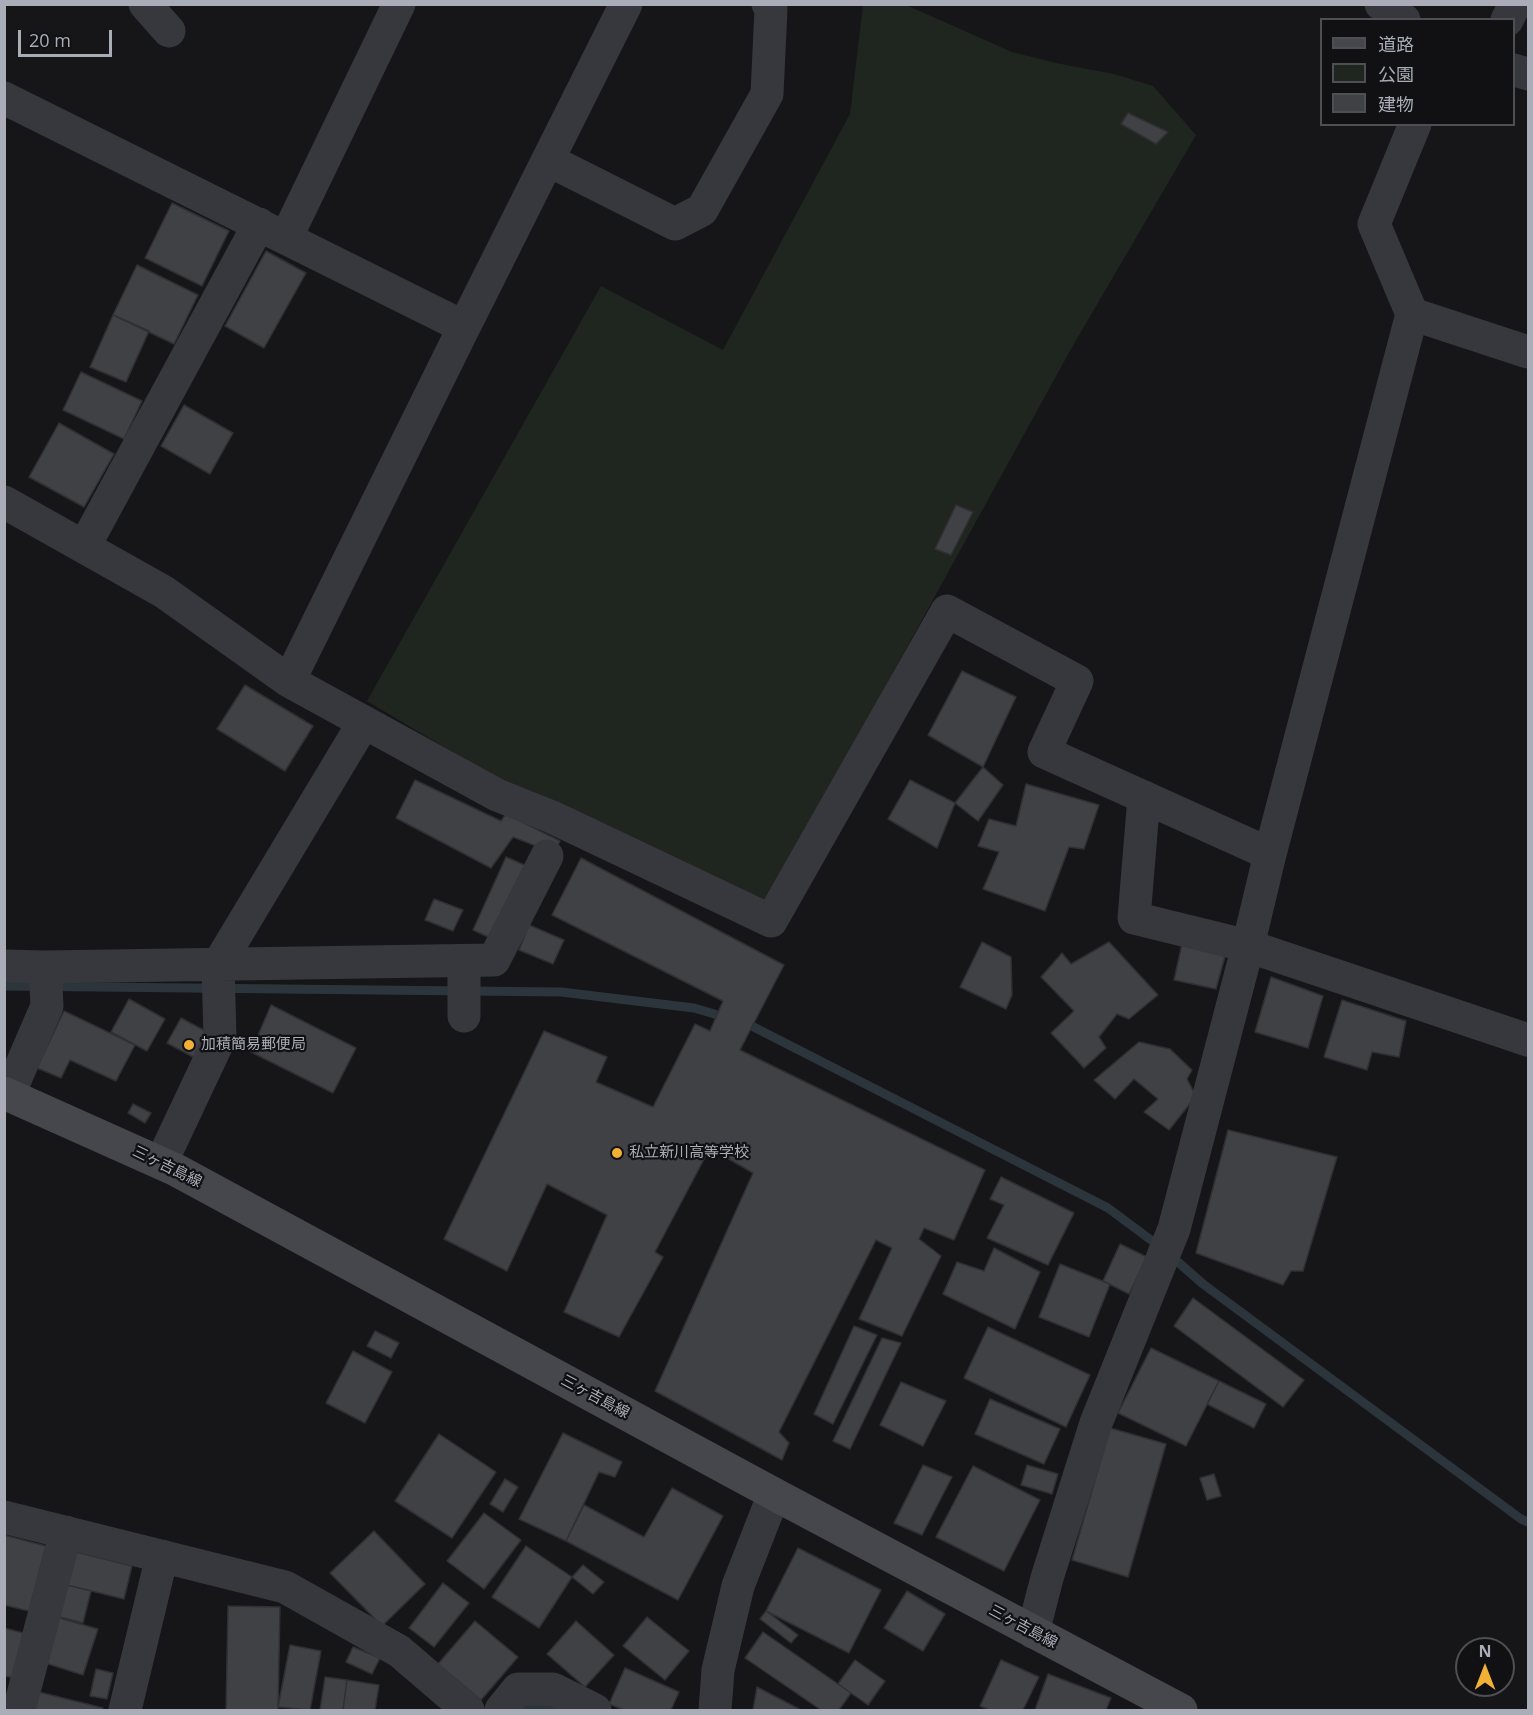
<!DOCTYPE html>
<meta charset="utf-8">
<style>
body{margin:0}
#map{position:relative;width:1533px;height:1715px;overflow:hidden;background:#161618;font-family:"Open Sans","Noto Sans JP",sans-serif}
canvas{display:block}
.frame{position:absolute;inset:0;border:6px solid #a8adb8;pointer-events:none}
.legend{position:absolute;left:1320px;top:18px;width:195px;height:108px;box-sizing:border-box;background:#111113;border:2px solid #4d4f55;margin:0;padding:8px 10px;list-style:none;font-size:18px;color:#a8adb8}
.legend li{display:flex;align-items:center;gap:12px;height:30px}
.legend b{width:30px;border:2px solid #4d4f55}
.north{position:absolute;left:1455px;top:1637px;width:60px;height:60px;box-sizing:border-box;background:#111113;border:2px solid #4d4f55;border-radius:50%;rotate:0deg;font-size:16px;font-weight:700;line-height:24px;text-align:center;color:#a8adb8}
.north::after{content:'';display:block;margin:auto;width:21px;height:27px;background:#f2b134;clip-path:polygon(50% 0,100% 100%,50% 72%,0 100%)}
.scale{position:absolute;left:18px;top:30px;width:94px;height:27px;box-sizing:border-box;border:3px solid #a8adb8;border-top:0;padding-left:8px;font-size:18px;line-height:21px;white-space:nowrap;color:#a8adb8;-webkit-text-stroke:4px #111113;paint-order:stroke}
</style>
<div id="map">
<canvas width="1533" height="1715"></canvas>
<div class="frame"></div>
<ul class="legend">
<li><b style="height:8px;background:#45474d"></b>道路</li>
<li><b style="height:16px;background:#1e261f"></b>公園</li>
<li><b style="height:16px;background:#404145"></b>建物</li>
</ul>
<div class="north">N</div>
<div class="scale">20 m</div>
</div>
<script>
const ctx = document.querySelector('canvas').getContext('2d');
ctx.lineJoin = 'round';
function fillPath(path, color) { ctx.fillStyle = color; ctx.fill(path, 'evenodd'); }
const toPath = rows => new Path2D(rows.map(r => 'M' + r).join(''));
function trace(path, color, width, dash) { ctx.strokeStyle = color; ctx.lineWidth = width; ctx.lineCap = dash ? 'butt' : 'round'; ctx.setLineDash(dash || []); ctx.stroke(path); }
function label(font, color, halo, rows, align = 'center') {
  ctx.font = font + ' "Open Sans","Noto Sans JP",sans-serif'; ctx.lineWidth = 4.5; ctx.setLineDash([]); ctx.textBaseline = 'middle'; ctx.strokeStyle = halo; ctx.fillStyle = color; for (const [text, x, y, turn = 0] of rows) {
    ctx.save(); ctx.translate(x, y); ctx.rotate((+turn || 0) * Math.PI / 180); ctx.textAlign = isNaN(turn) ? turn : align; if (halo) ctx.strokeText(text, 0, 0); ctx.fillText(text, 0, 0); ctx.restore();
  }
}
fillPath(toPath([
 [863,5,906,5,1012,52,1056,63,1114,74,1153,86,1196,135,1071,349,765,905,496,778,367,701,601,286,723,350,850,114]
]), '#1e261f');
trace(toPath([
 [4,986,561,992,694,1008,728,1018],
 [742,1021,1108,1208,1159,1246],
 [1170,1255,1203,1284,1521,1519,1528,1522]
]), '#2c353c', 9);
trace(toPath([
 [521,1710,523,1706,548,1707,556,1710]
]), '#2c353c', 57);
const building = toPath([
 [1128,113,1168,132,1156,144,1121,124,1128,113],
 [172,203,229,231,202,286,145,258,172,203],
 [266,251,306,273,264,348,225,326,266,251],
 [137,265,198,295,174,344,113,315,137,265],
 [113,315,149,331,126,382,90,367,113,315],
 [81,372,142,401,124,439,63,410,81,372],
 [184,405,233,433,210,474,161,446,184,405],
 [59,423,114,454,84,507,29,477,59,423],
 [956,505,973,512,951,555,935,549,956,505],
 [962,671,1016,697,983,767,928,735,962,671],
 [245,685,313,726,285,771,217,729,245,685],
 [983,767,1003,785,978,821,955,803,983,767],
 [415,780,501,821,506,814,560,841,554,853,513,837,491,868,396,818,415,780],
 [910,780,955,803,937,848,888,819,910,780],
 [1026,784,1099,805,1084,849,1069,847,1045,911,983,889,999,852,978,846,989,819,1016,826,1026,784],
 [506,857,529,867,495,940,473,930,506,857],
 [581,858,784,965,740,1050,985,1170,954,1240,924,1228,919,1239,941,1256,902,1336,859,1319,892,1248,876,1240,779,1432,789,1443,782,1460,655,1391,753,1173,710,1148,655,1252,663,1257,619,1337,564,1312,607,1215,547,1184,507,1271,444,1239,544,1031,607,1057,596,1082,653,1107,695,1024,710,1031,723,1001,552,915,581,858],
 [434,899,463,910,453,931,425,920,434,899],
 [529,925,564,940,553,964,519,950,529,925],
 [982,942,1011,957,1012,995,1006,1009,960,987,982,942],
 [1109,942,1158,995,1129,1019,1117,1014,1099,1037,1106,1048,1084,1068,1051,1033,1074,1011,1041,977,1062,953,1071,964,1109,942],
 [1182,944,1225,956,1216,989,1174,980,1182,944],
 [1271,977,1323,996,1308,1048,1255,1032,1271,977],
 [129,999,165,1019,147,1051,111,1032,129,999],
 [1342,1000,1406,1021,1399,1057,1372,1052,1367,1070,1324,1057,1342,1000],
 [271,1005,356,1048,333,1093,251,1052,271,1005],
 [64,1011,135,1045,116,1081,70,1060,61,1078,37,1068,64,1011],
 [181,1018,209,1033,195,1058,167,1043,181,1018],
 [1139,1042,1170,1049,1192,1070,1187,1079,1196,1096,1169,1130,1144,1112,1158,1099,1134,1079,1115,1099,1094,1080,1139,1042],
 [133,1104,151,1113,145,1123,128,1113,133,1104],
 [1228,1130,1337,1157,1303,1271,1291,1271,1283,1285,1196,1253,1228,1130],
 [1001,1177,1074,1213,1048,1265,987,1238,1004,1205,990,1199,1001,1177],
 [1120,1244,1147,1257,1129,1294,1103,1281,1120,1244],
 [994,1248,1040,1272,1015,1329,943,1294,957,1262,984,1271,994,1248],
 [1060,1264,1110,1284,1089,1337,1039,1317,1060,1264],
 [1193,1298,1304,1380,1283,1407,1174,1326,1193,1298],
 [854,1326,877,1335,833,1424,814,1414,854,1326],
 [988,1327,1090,1375,1066,1427,964,1378,988,1327],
 [375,1331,399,1343,391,1358,367,1346,375,1331],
 [882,1338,901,1343,850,1449,833,1441,882,1338],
 [1151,1348,1219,1381,1186,1446,1118,1413,1151,1348],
 [353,1351,392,1372,365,1423,326,1403,353,1351],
 [1219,1381,1266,1404,1254,1428,1207,1404,1219,1381],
 [901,1382,946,1401,923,1446,880,1425,901,1382],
 [990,1399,1060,1429,1044,1464,975,1434,990,1399],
 [1110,1428,1166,1444,1128,1577,1072,1560,1110,1428],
 [563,1433,622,1462,615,1477,599,1472,566,1541,519,1519,563,1433],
 [439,1434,496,1472,452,1538,395,1501,439,1434],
 [923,1465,952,1477,922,1535,894,1523,923,1465],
 [1027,1465,1058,1474,1052,1494,1021,1485,1027,1465],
 [973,1466,1040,1500,1004,1571,936,1537,973,1466],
 [1214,1474,1221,1496,1207,1500,1200,1478,1214,1474],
 [505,1479,518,1487,503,1512,490,1504,505,1479],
 [672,1488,723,1516,678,1600,566,1541,584,1505,644,1537,672,1488],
 [484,1513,521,1540,484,1589,447,1561,484,1513],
 [374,1531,425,1584,382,1626,330,1573,374,1531],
 [4,1535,46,1546,29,1611,4,1605,4,1535],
 [526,1546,572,1577,539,1628,492,1597,526,1546],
 [798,1548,881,1590,849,1653,766,1611,798,1548],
 [68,1550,132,1566,124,1599,59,1583,68,1550],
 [583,1565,604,1582,593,1594,572,1577,583,1565],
 [59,1583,91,1591,83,1623,52,1615,59,1583],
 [443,1583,469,1603,434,1647,409,1628,443,1583],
 [907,1591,945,1614,923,1651,884,1628,907,1591],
 [228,1606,280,1607,278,1710,226,1710,228,1606],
 [766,1611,798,1635,791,1643,760,1619,766,1611],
 [56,1617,98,1629,83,1675,42,1662,56,1617],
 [647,1617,689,1651,665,1680,623,1646,647,1617],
 [475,1621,518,1657,481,1700,438,1664,475,1621],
 [576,1621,614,1655,585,1687,547,1654,576,1621],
 [4,1628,27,1634,16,1678,4,1676,4,1628],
 [763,1632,851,1693,839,1710,821,1710,745,1658,763,1632],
 [290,1645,321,1651,310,1710,278,1707,290,1645],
 [353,1647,380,1658,372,1674,346,1662,353,1647],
 [855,1660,885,1681,868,1705,838,1684,855,1660],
 [1001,1660,1039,1677,1023,1710,990,1710,980,1706,1001,1660],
 [625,1668,679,1692,671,1710,624,1710,609,1704,625,1668],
 [96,1669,113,1673,107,1699,90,1696,96,1669],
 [1048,1674,1111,1698,1106,1710,1035,1710,1048,1674],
 [325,1677,347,1680,343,1710,320,1710,325,1677],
 [347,1680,379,1685,375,1710,343,1710,347,1680],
 [757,1687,801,1710,753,1710,757,1687],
 [35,1691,103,1708,102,1710,30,1710,35,1691]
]);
fillPath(building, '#404145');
trace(building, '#303034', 1.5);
trace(toPath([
 [145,4,169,31],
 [1381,4,1404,20],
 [1507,20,1515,4],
 [1514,70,1528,74],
 [4,98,464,327,289,681,164,592,4,502],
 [548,160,675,224,702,210,767,94,771,9,768,4],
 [286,238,399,4],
 [1412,314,1528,352],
 [464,327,626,4],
 [84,547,259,224],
 [289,681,497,795,552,817,771,921,947,611,1077,681,1044,752,1270,854],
 [1144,797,1134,918,1248,946,1528,1040],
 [4,966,45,967,494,960,547,856],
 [464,1016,464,961],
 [9,1094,47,1006,45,967],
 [161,1163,220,1038,218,965,364,722],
 [4,1517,285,1587,399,1651,468,1710],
 [1033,1632,1047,1578,1096,1423,1174,1229,1248,946,1270,854,1412,314,1374,224,1415,124],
 [19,1710,66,1532],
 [125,1710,162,1556],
 [501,1710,518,1689,553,1689,595,1710],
 [715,1710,718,1670,738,1586,774,1494]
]), '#37383d', 33);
trace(toPath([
 [4,1093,176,1170,774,1494,1181,1710]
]), '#45474d', 33);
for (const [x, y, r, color] of [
 [189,1045,6,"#f2b134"],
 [617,1153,6,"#f2b134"]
]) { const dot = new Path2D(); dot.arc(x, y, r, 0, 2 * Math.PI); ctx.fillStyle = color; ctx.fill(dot); trace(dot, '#111113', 2); }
label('15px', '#a8adb8', '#111113', [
 ["加積簡易郵便局",201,1045],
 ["私立新川高等学校",629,1153]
], 'left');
label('15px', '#a8adb8', '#111113', [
 ["三ヶ吉島線",167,1167,26],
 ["三ヶ吉島線",595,1397,28],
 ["三ヶ吉島線",1023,1627,28]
]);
</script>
